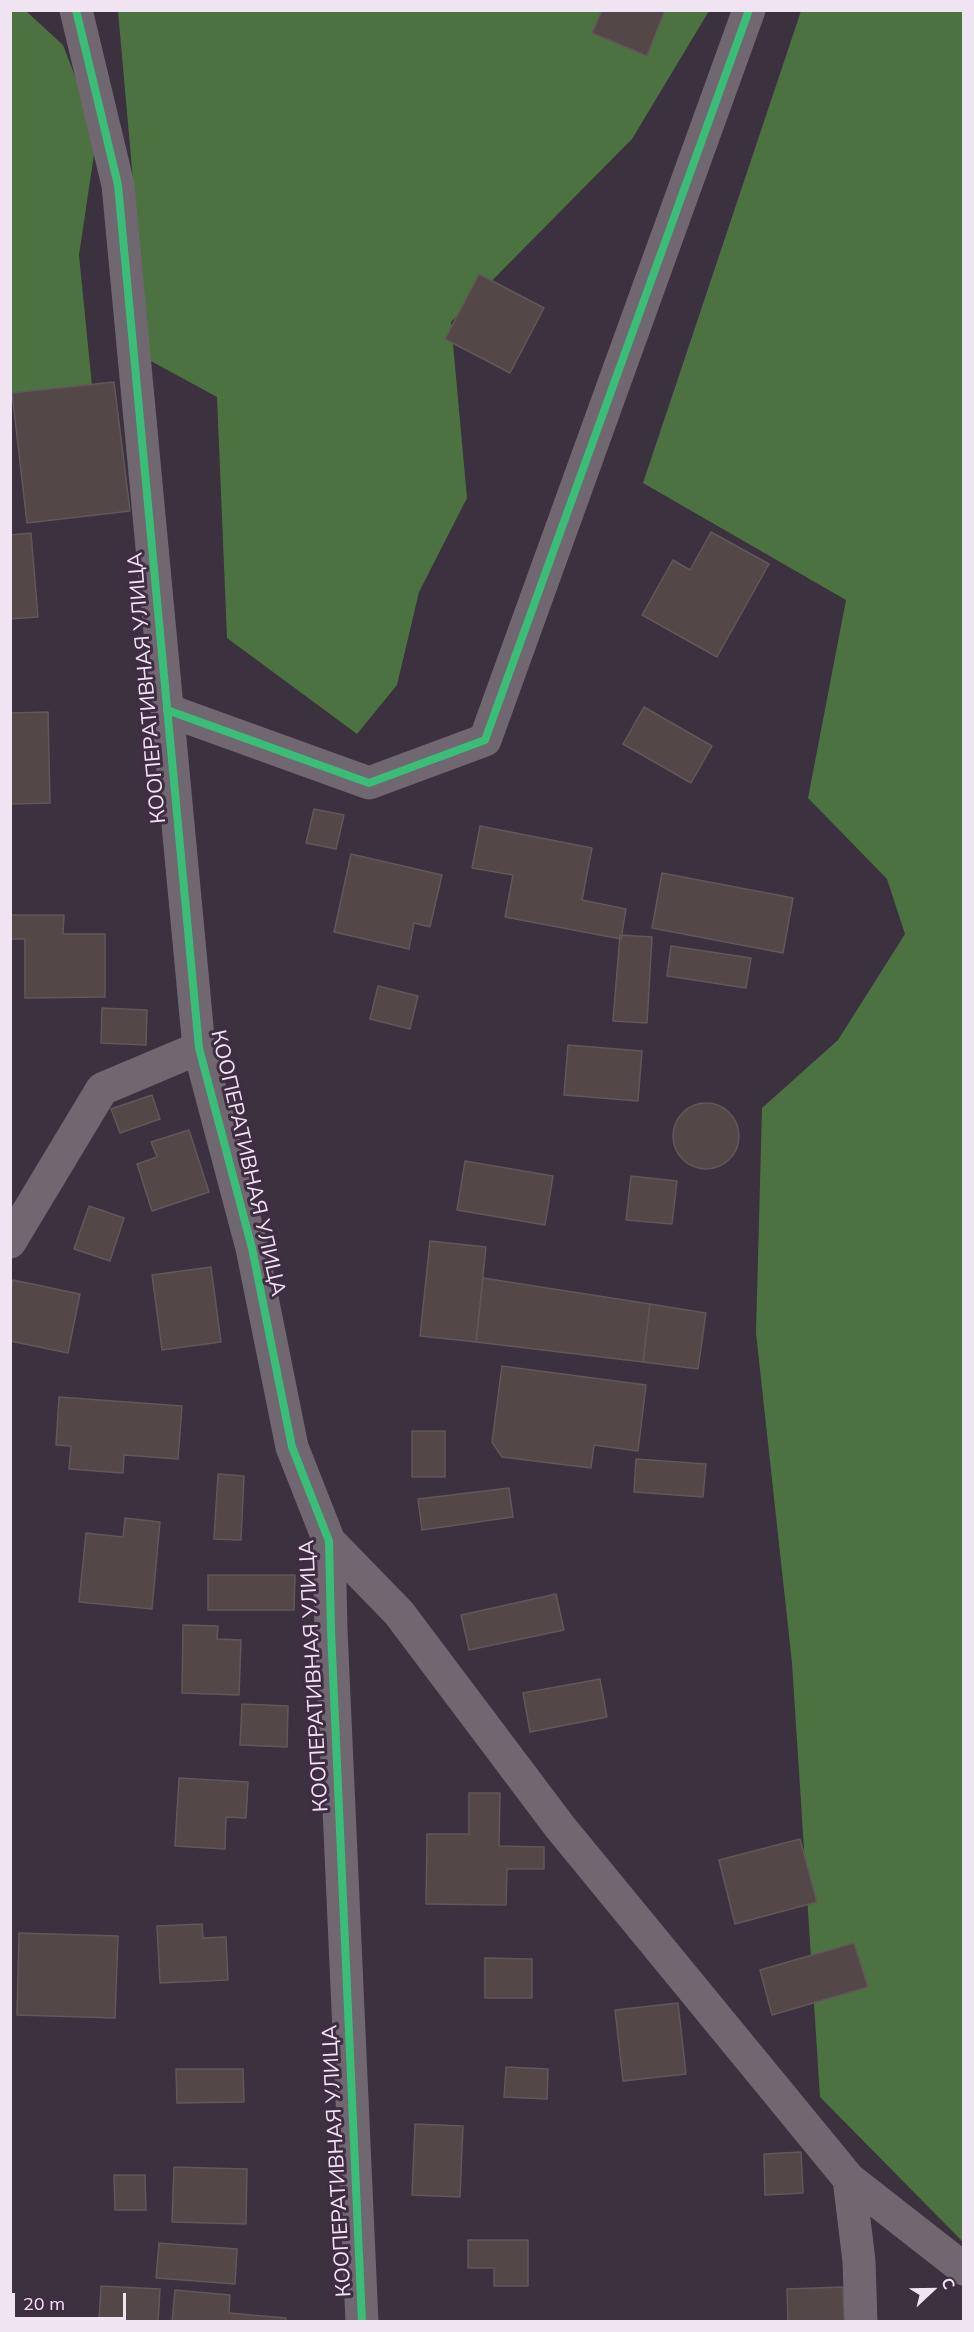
<!DOCTYPE html>
<meta charset="utf-8">
<style>
body{margin:0}
#map{position:relative;width:974px;height:2332px;overflow:hidden;background:#3c313e;font-family:Mulish,sans-serif}
canvas{display:block}
.frame{position:absolute;inset:0;border:12px solid #f1e4f2;pointer-events:none}
.north{position:absolute;left:902px;top:2260px;width:60px;height:60px;-webkit-text-stroke:4px #402c43;paint-order:stroke;rotate:68deg;font-size:16px;font-weight:700;line-height:24px;text-align:center;color:#f1e4f2}
.north::after{content:'';display:block;margin:auto;width:21px;height:27px;background:#f1e4f2;clip-path:polygon(50% 0,100% 100%,50% 72%,0 100%)}
.scale{position:absolute;left:12px;top:2293px;width:114px;height:27px;box-sizing:border-box;border:3px solid #f1e4f2;border-top:0;padding-left:8px;font-size:18px;line-height:21px;white-space:nowrap;color:#f1e4f2;-webkit-text-stroke:4px #402c43;paint-order:stroke}
</style>
<div id="map">
<canvas width="974" height="2332"></canvas>
<div class="frame"></div>
<div class="north">С</div>
<div class="scale">20 m</div>
</div>
<script>
const ctx = document.querySelector('canvas').getContext('2d');
ctx.lineJoin = 'round';
function fillPath(path, color) { ctx.fillStyle = color; ctx.fill(path, 'evenodd'); }
const toPath = rows => new Path2D(rows.map(r => 'M' + r).join(''));
function trace(path, color, width, dash) { ctx.strokeStyle = color; ctx.lineWidth = width; ctx.lineCap = dash ? 'butt' : 'round'; ctx.setLineDash(dash || []); ctx.stroke(path); }
function label(font, color, halo, rows, align = 'center') {
  ctx.font = font + ' Mulish,sans-serif'; ctx.lineWidth = 6; ctx.setLineDash([]); ctx.textBaseline = 'middle'; ctx.strokeStyle = halo; ctx.fillStyle = color; for (const [text, x, y, turn = 0] of rows) {
    ctx.save(); ctx.translate(x, y); ctx.rotate((+turn || 0) * Math.PI / 180); ctx.textAlign = isNaN(turn) ? turn : align; if (halo) ctx.strokeText(text, 0, 0); ctx.fillText(text, 0, 0); ctx.restore();
  }
}
fillPath(toPath([
 [10,11,26,11,63,45,97,134,79,255,92,386,11,398],
 [118,11,709,11,632,139,451,322,467,498,419,592,397,685,357,734,227,638,217,397,149,360],
 [801,11,963,11,963,2242,820,2097,792,1663,756,1333,762,1108,838,1040,905,934,887,879,808,798,846,600,643,483]
]), '#4c7241');
const building = toPath([
 [602,10,665,10,647,56,592,33,602,10],
 [479,274,544,308,510,373,445,339,479,274],
 [114,382,130,511,27,523,12,393,114,382],
 [711,532,769,564,717,657,642,615,673,560,690,570,711,532],
 [31,533,38,617,10,619,10,535,31,533],
 [644,707,712,746,691,783,623,744,644,707],
 [48,712,50,803,10,804,10,713,48,712],
 [314,809,344,815,336,849,306,843,314,809],
 [480,826,592,848,582,900,626,909,621,939,505,917,513,875,472,868,480,826],
 [351,854,442,875,430,927,414,923,409,949,334,932,351,854],
 [662,873,793,898,783,953,652,928,662,873],
 [10,915,64,915,63,934,105,934,105,997,25,998,25,939,10,939,10,915],
 [620,935,652,937,647,1023,613,1021,620,935],
 [671,946,751,958,746,988,667,976,671,946],
 [378,986,418,996,410,1029,370,1019,378,986],
 [102,1008,147,1010,146,1045,101,1043,102,1008],
 [568,1045,642,1051,638,1101,564,1095,568,1045],
 [152,1095,160,1119,120,1133,111,1109,152,1095],
 '673 1136a33 33 0 1 1 66 0a33 33 0 1 1-66 0Z',
 [189,1130,209,1192,152,1211,137,1164,157,1157,151,1142,189,1130],
 [465,1161,553,1176,545,1225,457,1210,465,1161],
 [631,1176,677,1181,672,1224,626,1220,631,1176],
 [89,1206,124,1218,110,1261,74,1249,89,1206],
 [430,1241,486,1247,476,1342,420,1336,430,1241],
 [211,1267,221,1342,162,1350,152,1275,211,1267],
 [483,1278,650,1304,643,1362,476,1342,483,1278],
 [13,1280,80,1294,68,1353,10,1341,10,1294,13,1280],
 [650,1304,706,1313,698,1369,643,1362,650,1304],
 [502,1366,646,1385,638,1451,594,1445,591,1468,502,1457,492,1442,502,1366],
 [59,1397,182,1406,178,1459,124,1455,123,1473,69,1469,71,1446,56,1445,59,1397],
 [412,1431,445,1431,445,1477,412,1477,412,1431],
 [636,1459,706,1464,703,1497,634,1492,636,1459],
 [218,1474,244,1476,241,1540,214,1539,218,1474],
 [509,1488,513,1517,422,1530,418,1499,509,1488],
 [125,1518,160,1522,152,1609,79,1602,86,1533,123,1537,125,1518],
 [208,1575,295,1575,294,1610,208,1610,208,1575],
 [556,1594,564,1630,469,1650,461,1615,556,1594],
 [183,1625,218,1626,217,1639,241,1640,239,1695,182,1693,183,1625],
 [600,1679,607,1717,530,1732,523,1693,600,1679],
 [242,1704,288,1706,287,1747,240,1745,242,1704],
 [179,1778,248,1782,246,1818,226,1817,225,1849,175,1846,179,1778],
 [469,1793,500,1793,499,1846,544,1847,544,1869,507,1869,506,1905,426,1904,427,1834,469,1834,469,1793],
 [800,1839,817,1902,735,1924,719,1860,800,1839],
 [202,1924,203,1938,226,1937,228,1980,160,1983,157,1926,202,1924],
 [19,1933,118,1936,115,2018,17,2015,19,1933],
 [854,1943,868,1987,772,2015,760,1970,854,1943],
 [485,1958,532,1959,532,1998,485,1998,485,1958],
 [678,2003,686,2074,623,2081,615,2010,678,2003],
 [506,2067,548,2069,547,2099,504,2097,506,2067],
 [176,2069,243,2069,244,2102,177,2103,176,2069],
 [415,2124,463,2126,460,2197,412,2195,415,2124],
 [801,2152,803,2193,765,2195,764,2154,801,2152],
 [174,2167,247,2169,246,2224,172,2222,174,2167],
 [114,2175,145,2175,146,2210,115,2210,114,2175],
 [468,2240,528,2240,528,2286,494,2286,494,2268,468,2268,468,2240],
 [159,2243,237,2249,235,2284,156,2278,159,2243],
 [101,2286,160,2289,158,2322,99,2322,101,2286],
 [843,2287,844,2322,788,2322,787,2289,843,2287],
 [175,2290,230,2295,229,2313,286,2318,286,2322,172,2322,175,2290]
]);
fillPath(building, '#544747');
trace(building, '#625859', 1.5);
trace(toPath([
 [76,10,118,185,199,1048,252,1248,292,1447,329,1541,331,1630,362,2322],
 [167,710,369,783,485,740,749,10],
 [10,1242,102,1089,199,1048],
 [329,1541,399,1613,560,1827,849,2179,964,2269],
 [849,2179,859,2261,861,2322]
]), '#706771', 33);
trace(toPath([
 [76,10,118,185,199,1048,252,1248,292,1447,329,1541,331,1630,362,2322],
 [167,710,369,783,485,740,749,10]
]), '#3abd76', 8);
label('21px', '#f1e4f2', '#402c43', [
 ["КООПЕРАТИВНАЯ УЛИЦА",147,688,-95],
 ["КООПЕРАТИВНАЯ УЛИЦА",248,1163,77],
 ["КООПЕРАТИВНАЯ УЛИЦА",314,1676,-93],
 ["КООПЕРАТИВНАЯ УЛИЦА",337,2161,-93]
]);
</script>
